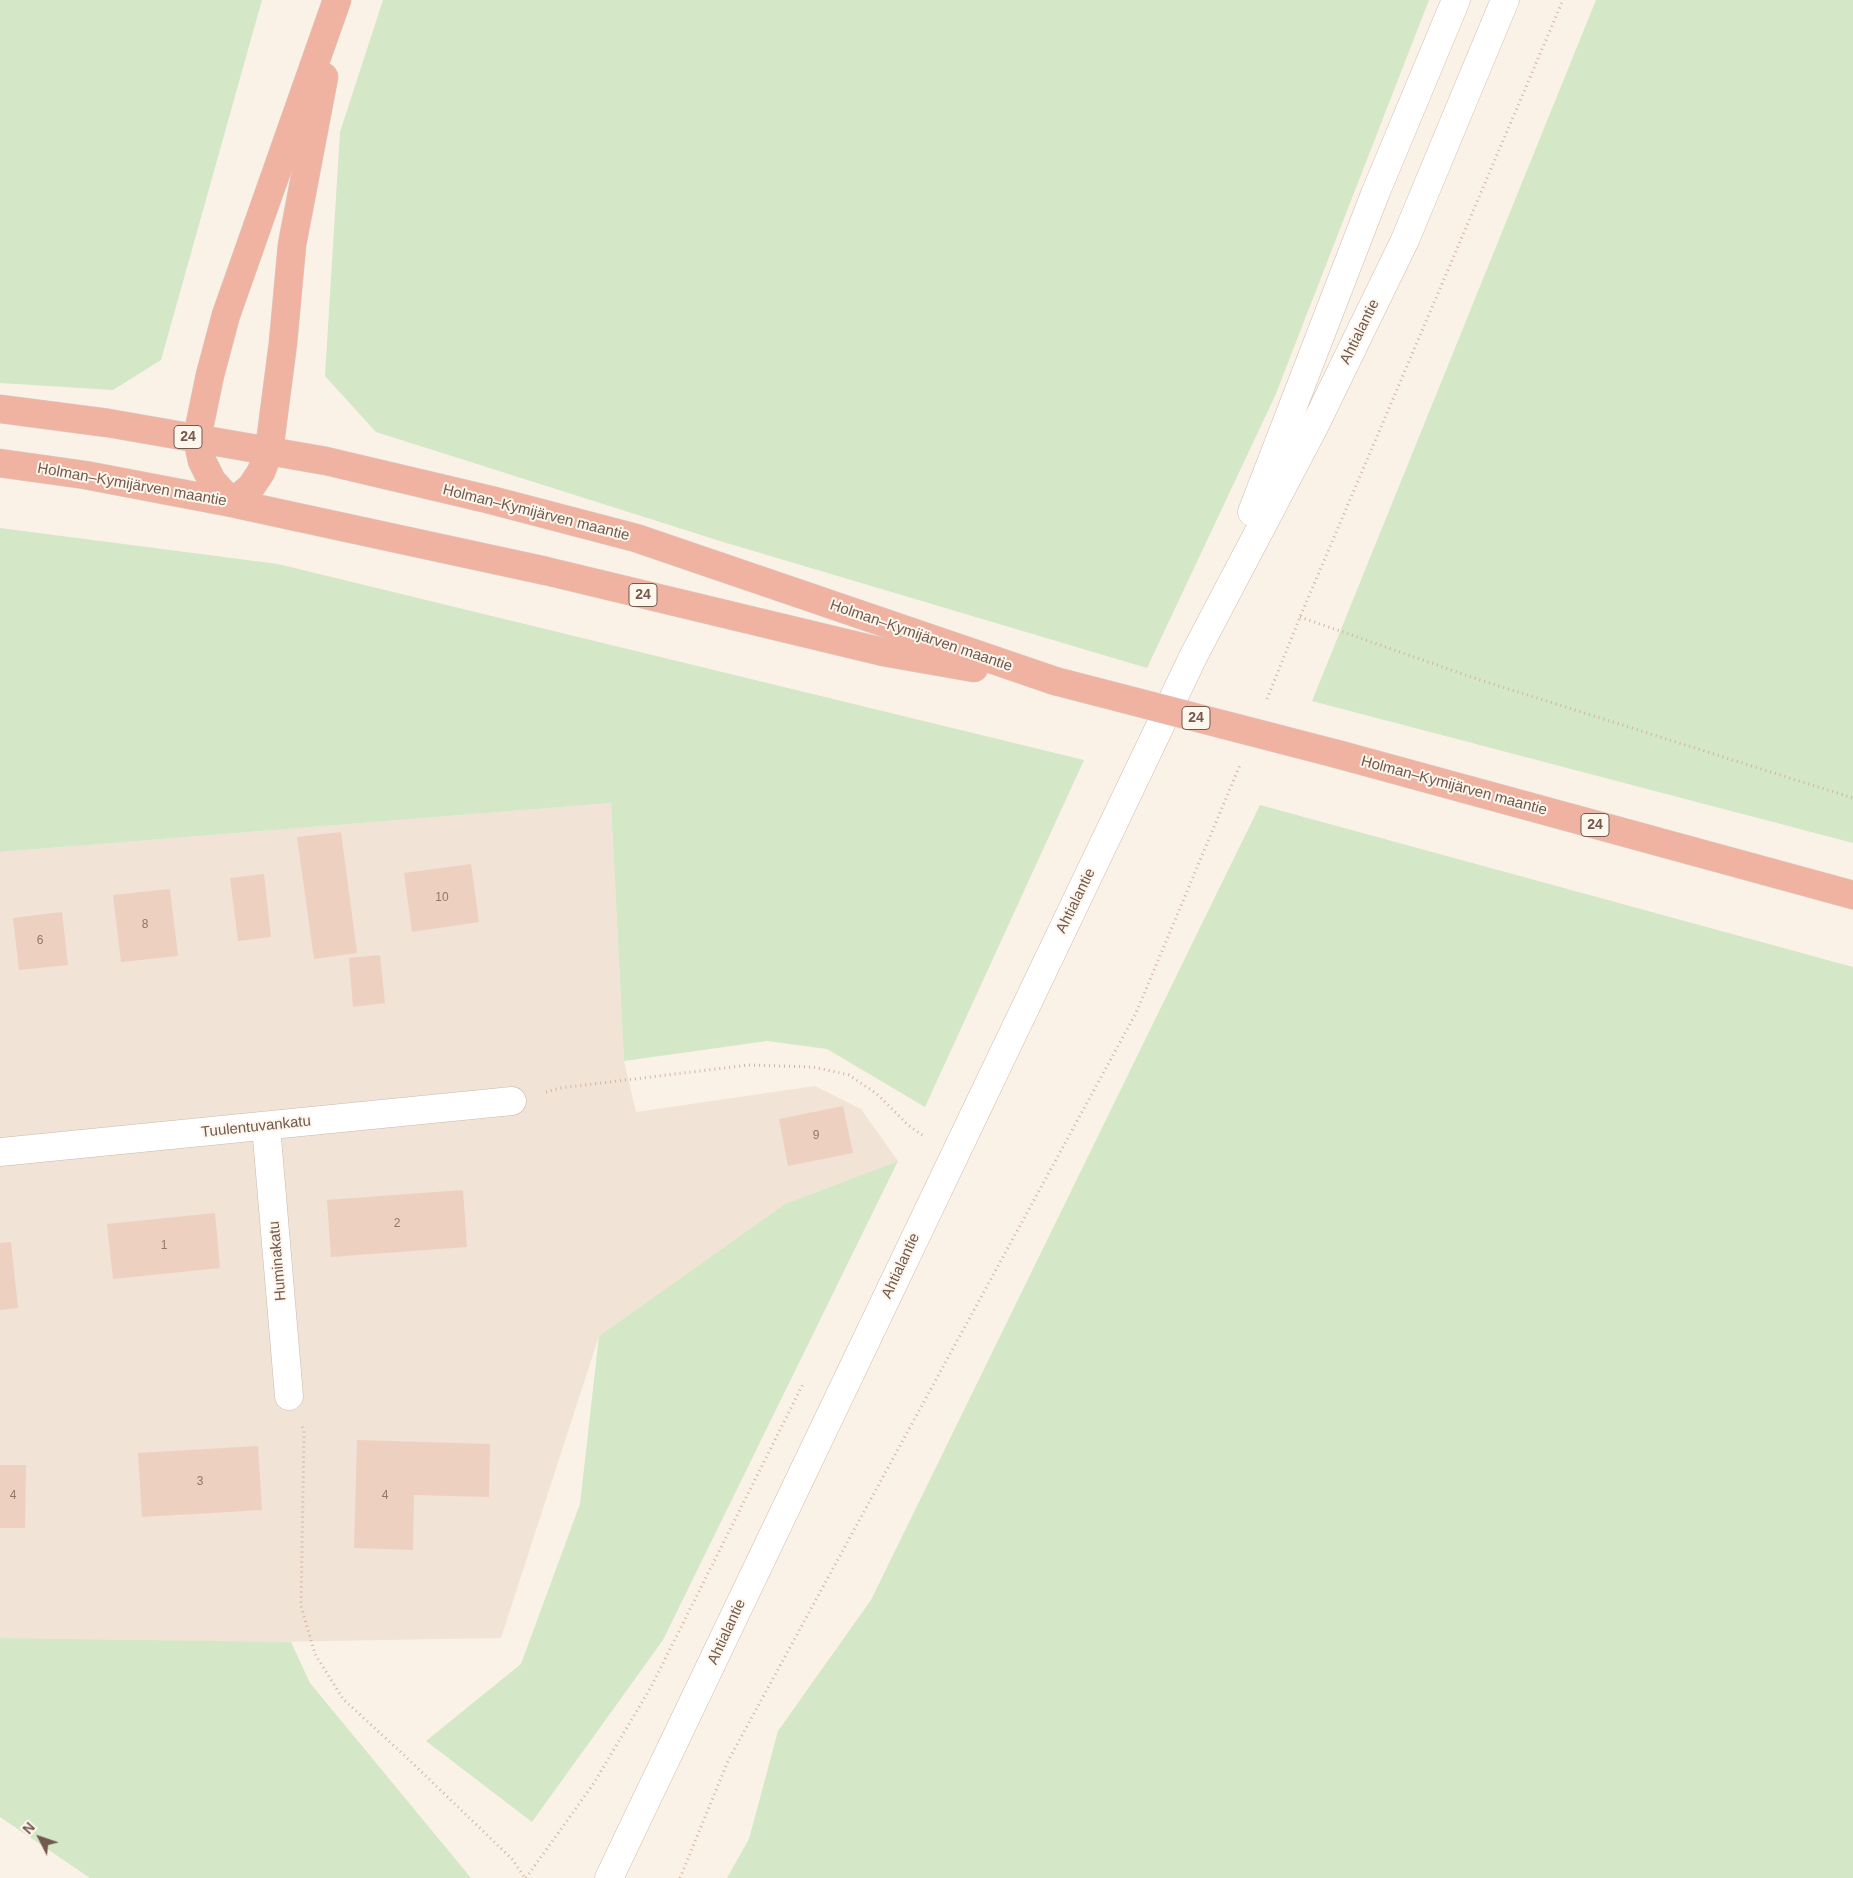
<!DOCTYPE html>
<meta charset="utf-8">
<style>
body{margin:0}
#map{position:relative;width:1853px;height:1878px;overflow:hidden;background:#faf2e6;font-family:Helvetica,sans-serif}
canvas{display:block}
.north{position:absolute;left:15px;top:1813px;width:50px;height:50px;-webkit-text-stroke:4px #fdf6ec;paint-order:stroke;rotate:311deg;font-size:14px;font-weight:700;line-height:20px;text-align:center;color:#72584d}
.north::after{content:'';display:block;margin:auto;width:18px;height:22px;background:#72584d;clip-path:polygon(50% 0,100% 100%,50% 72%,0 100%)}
</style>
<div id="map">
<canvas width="1853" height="1878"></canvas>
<div class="north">N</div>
</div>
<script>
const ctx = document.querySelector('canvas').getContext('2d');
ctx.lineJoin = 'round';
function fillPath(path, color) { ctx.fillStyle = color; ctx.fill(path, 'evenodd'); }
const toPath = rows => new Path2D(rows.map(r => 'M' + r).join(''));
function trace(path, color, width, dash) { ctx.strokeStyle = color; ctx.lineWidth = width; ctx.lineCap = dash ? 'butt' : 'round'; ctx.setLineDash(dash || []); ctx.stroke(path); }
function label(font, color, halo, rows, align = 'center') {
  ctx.font = font + ' Helvetica,sans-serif'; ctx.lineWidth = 4; ctx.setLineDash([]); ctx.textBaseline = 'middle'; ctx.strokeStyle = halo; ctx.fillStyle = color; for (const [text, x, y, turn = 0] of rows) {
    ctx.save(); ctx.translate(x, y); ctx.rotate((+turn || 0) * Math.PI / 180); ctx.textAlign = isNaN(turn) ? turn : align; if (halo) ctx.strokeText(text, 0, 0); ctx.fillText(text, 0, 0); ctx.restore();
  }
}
fillPath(toPath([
 [611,803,624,1061,636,1112,815,1086,861,1109,898,1161,785,1204,599,1336,501,1638,270,1642,0,1638,0,852]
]), '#f1e3d5');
fillPath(toPath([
 [0,0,262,0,161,360,113,390,0,383],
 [383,0,1429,0,1275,396,1147,668,720,541,376,432,325,376,340,132],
 [1596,0,1853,0,1853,843,1312,701],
 [0,528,278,564,1084,760,925,1107,827,1049,767,1041,624,1061,611,803,0,852],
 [1260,805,1853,967,1853,1878,727,1878,749,1839,778,1731,871,1600],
 [898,1161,663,1640,532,1822,426,1741,521,1664,580,1504,599,1336,785,1204],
 [0,1638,291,1642,310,1683,471,1878,90,1878,0,1817]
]), '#d4e7c6');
fillPath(toPath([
 [341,832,357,953,314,959,297,837],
 [471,864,479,922,412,932,404,873],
 [264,874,271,937,238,941,230,878],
 [170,889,178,956,121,962,113,895],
 [62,912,68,965,19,970,13,918],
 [380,955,385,1003,353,1007,349,958],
 [843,1106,853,1153,788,1166,779,1119],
 [463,1190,467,1247,331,1257,327,1200],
 [215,1213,220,1268,113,1279,107,1224],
 [11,1242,18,1308,0,1310,0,1243],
 [357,1440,490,1444,489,1497,414,1495,413,1550,354,1548],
 [258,1446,262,1510,142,1517,138,1453],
 [0,1465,26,1465,25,1528,0,1528]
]), '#eed0c0');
const street = toPath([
 [266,1126,289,1396],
 [0,1152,512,1101]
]);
const secondary = toPath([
 [1252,512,1375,194,1456,0],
 [609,1878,1194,655,1315,425,1405,240,1505,0]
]);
const highway = toPath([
 [0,409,108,423,326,461,491,500,636,538,1055,681],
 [0,463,85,475,232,503,546,571,883,652,974,668],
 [232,503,212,481,202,461,197,438,210,375,226,315,337,0],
 [232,503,251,487,261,472,269,451,283,343,292,245,324,77],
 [1337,754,1853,895]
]);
trace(street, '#cbb9ad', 29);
trace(secondary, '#d0bbae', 29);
trace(highway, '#d8d0cd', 29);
trace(toPath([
 [1300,617,1477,679,1853,798],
 [1267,699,1300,617,1563,0],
 [546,1092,560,1088,749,1065,813,1067,849,1075,877,1094,908,1125,925,1137],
 [302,1427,304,1431,301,1606,315,1654,343,1699,404,1755,512,1859,525,1878],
 [526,1878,594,1783,651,1687,804,1382],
 [680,1878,728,1761,1136,1013,1240,765]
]), '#d2b4a3', 3, [1, 4]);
trace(street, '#fff', 28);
trace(secondary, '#fff', 28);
trace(highway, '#f0b3a2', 28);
const highwayBridge = toPath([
 [1055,681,1337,754]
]);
trace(highwayBridge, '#d8d0cd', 29, []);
trace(highwayBridge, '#f0b3a2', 28);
label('12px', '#91766a', null, [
 ["10",442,898],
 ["8",145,925],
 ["6",40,941],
 ["9",816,1136],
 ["2",397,1224],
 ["1",164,1246],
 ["3",200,1482],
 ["4",13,1496],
 ["4",385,1496]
]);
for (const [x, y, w] of [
 [188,437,28],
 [643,595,28],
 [1196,718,28],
 [1595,825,28]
]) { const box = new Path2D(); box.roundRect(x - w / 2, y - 11.5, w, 23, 4); ctx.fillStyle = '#fdf6ec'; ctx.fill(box); trace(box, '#72584d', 1); }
label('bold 14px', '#72584d', null, [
 ["24",188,437],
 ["24",643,595],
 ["24",1196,718],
 ["24",1595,825]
]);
label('15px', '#72584d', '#fdf6ec', [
 ["Ahtialantie",1360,332,-64],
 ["Holman–Kymijärven maantie",132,485,10],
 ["Holman–Kymijärven maantie",536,513,14],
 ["Holman–Kymijärven maantie",921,636,19],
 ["Holman–Kymijärven maantie",1454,786,15],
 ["Ahtialantie",1076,901,-64],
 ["Tuulentuvankatu",256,1127,-6],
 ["Huminakatu",278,1261,-95],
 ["Ahtialantie",901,1266,-65],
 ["Ahtialantie",727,1632,-65]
]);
</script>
